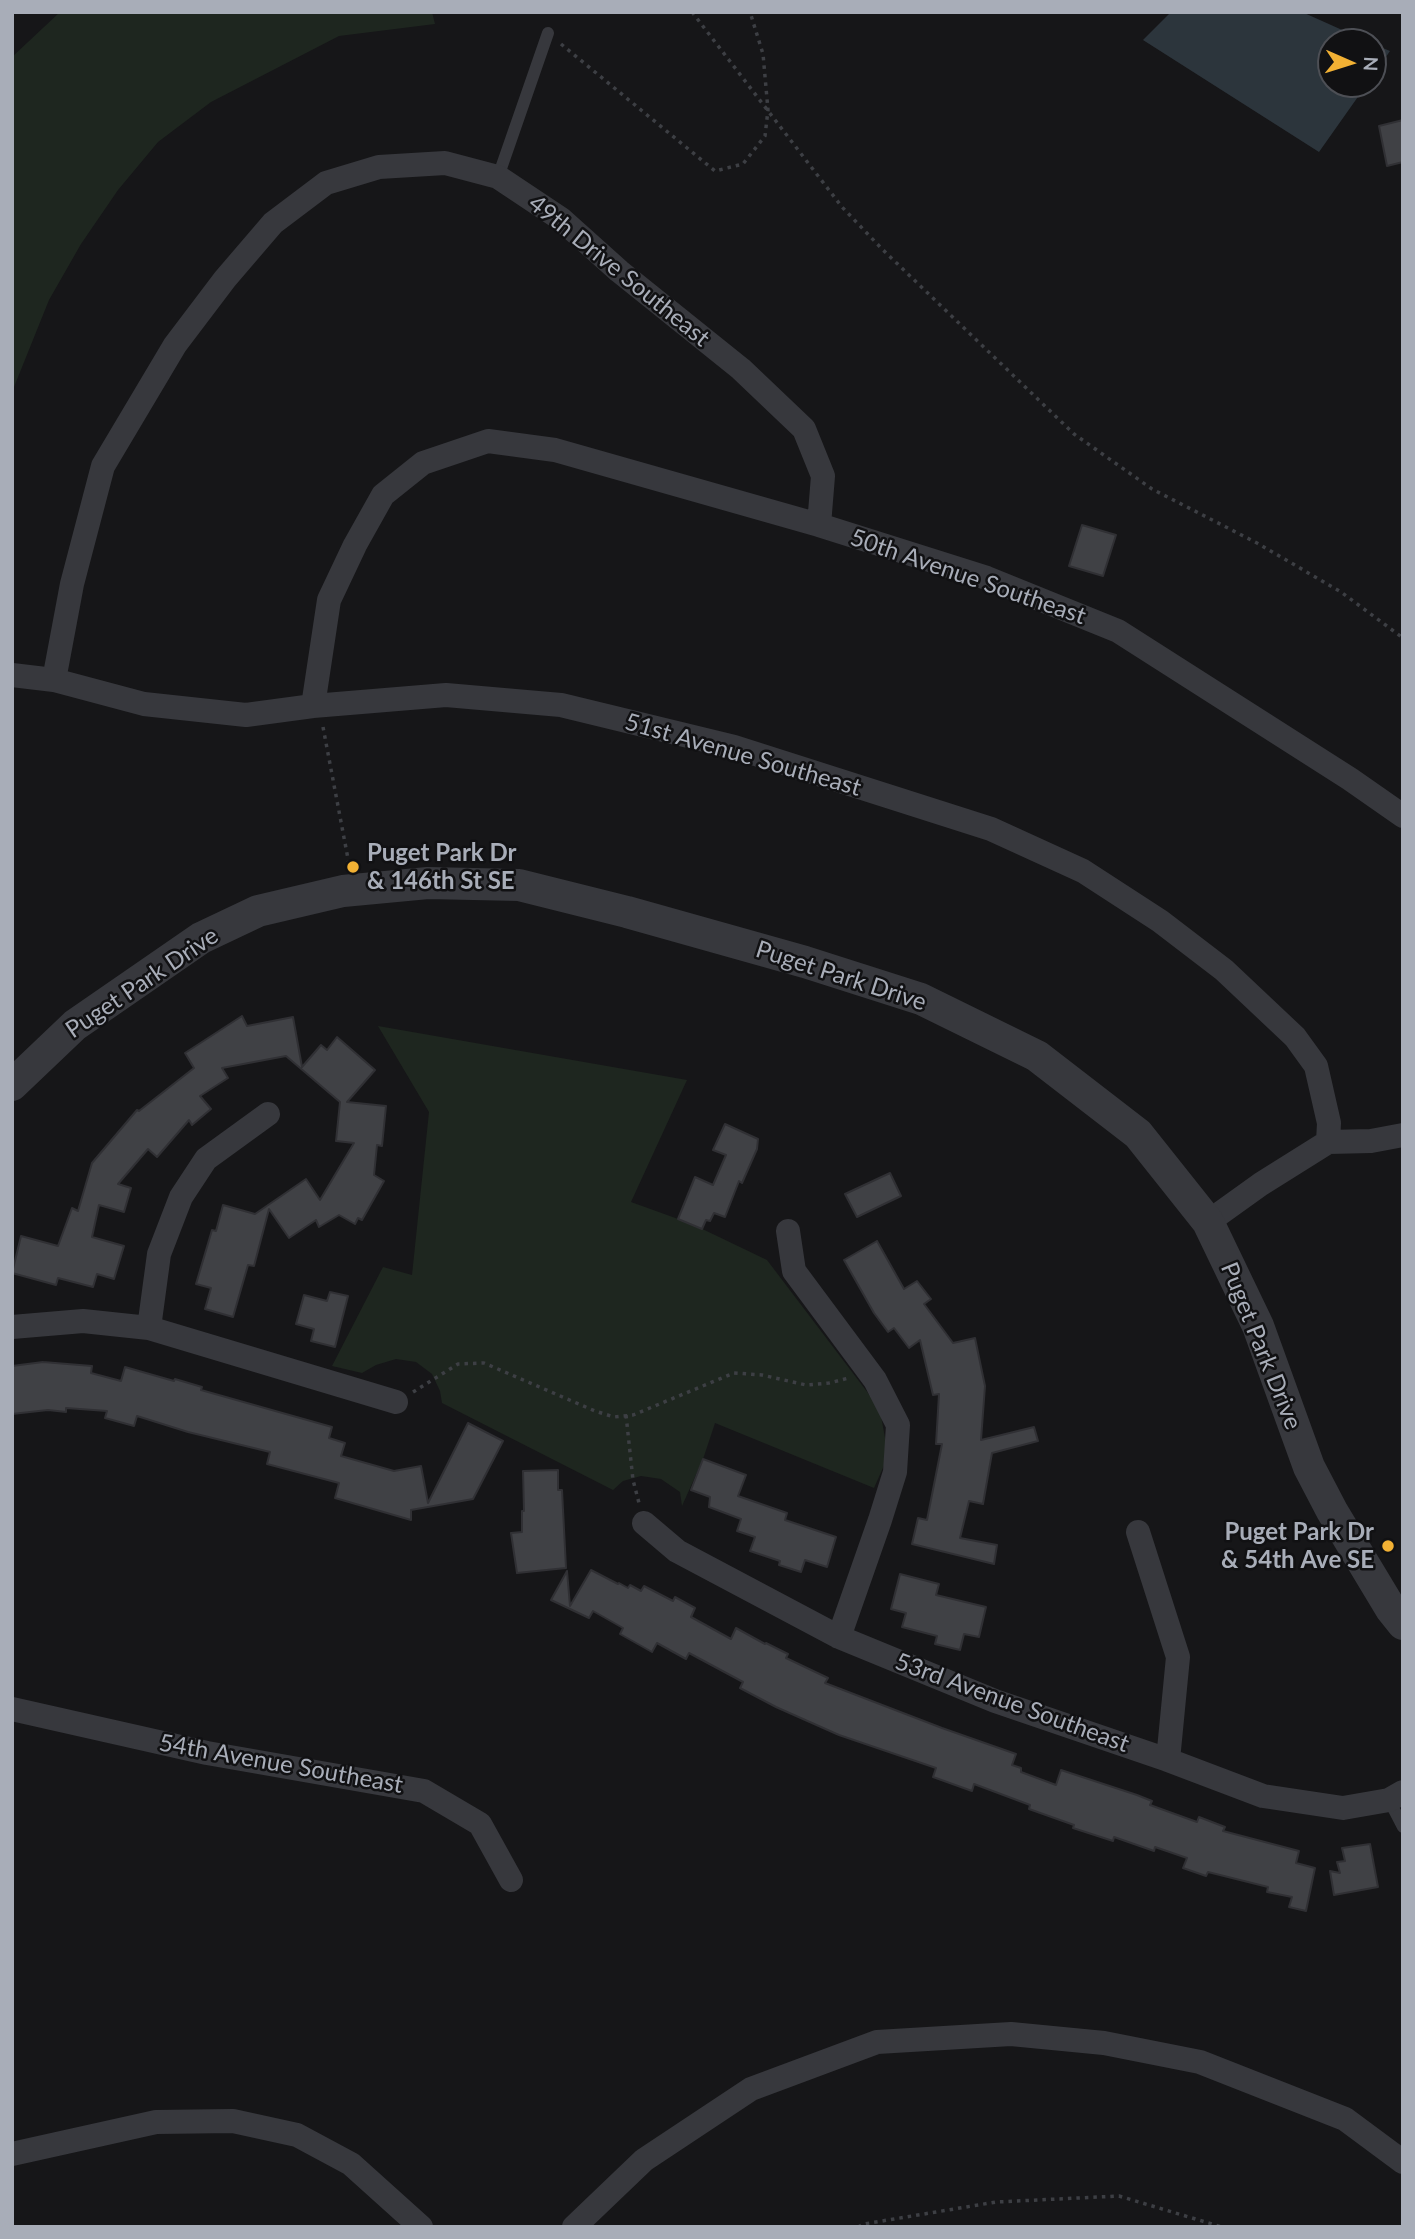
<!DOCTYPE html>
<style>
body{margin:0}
#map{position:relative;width:1415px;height:2239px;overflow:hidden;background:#161618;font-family:Lato,sans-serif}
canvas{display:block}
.frame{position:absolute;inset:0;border:14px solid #a8adb8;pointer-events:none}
.north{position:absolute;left:1317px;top:28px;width:70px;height:70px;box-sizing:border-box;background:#111113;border:2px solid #4d4f55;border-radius:50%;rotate:93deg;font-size:19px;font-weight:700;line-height:28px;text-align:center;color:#a8adb8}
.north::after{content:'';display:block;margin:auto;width:24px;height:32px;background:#f2b134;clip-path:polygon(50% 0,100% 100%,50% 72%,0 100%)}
</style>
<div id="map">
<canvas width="1415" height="2239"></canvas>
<div class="frame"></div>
<div class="north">N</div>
</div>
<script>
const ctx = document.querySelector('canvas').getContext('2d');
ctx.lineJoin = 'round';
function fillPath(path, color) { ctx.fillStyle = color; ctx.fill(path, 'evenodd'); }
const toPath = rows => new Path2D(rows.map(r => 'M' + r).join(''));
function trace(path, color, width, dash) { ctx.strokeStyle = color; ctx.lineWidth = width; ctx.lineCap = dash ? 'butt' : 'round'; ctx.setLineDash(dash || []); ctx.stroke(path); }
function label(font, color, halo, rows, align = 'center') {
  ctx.font = font + ' Lato,sans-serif'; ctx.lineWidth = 5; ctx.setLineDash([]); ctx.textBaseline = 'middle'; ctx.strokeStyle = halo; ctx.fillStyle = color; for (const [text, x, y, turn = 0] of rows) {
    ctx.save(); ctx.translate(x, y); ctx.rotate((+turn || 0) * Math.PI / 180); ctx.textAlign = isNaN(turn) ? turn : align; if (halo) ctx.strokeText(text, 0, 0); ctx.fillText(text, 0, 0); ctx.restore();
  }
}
fillPath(toPath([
 [60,12,432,12,435,24,339,36,211,102,158,142,118,190,81,244,49,300,12,392,12,57],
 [378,1026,687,1080,631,1202,692,1224,767,1260,871,1397,881,1416,885,1438,886,1461,874,1488,715,1423,703,1459,682,1506,680,1492,661,1479,641,1476,623,1481,613,1490,442,1403,440,1391,432,1374,416,1362,396,1359,376,1365,362,1373,332,1366,383,1267,412,1275,429,1112]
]), '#1e261f');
fillPath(toPath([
 [1171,12,1302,12,1369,42,1331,42,1331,84,1367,84,1319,152,1143,40],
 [1373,44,1390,51,1373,76]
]), '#2c353c');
const building = toPath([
 [1403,120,1403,162,1387,166,1379,126,1403,120],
 [1082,525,1116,535,1103,576,1069,566,1082,525],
 [242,1016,247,1026,293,1017,302,1067,321,1045,327,1050,337,1037,375,1070,347,1102,386,1106,382,1146,377,1145,374,1175,384,1181,362,1220,358,1218,355,1224,339,1215,319,1227,316,1220,289,1238,269,1209,254,1266,248,1265,233,1317,205,1309,211,1288,196,1284,212,1230,216,1231,223,1205,255,1214,306,1179,320,1200,354,1143,336,1141,340,1102,286,1056,222,1068,228,1078,200,1096,211,1109,192,1125,189,1120,157,1157,148,1149,118,1184,131,1188,124,1212,99,1205,92,1237,124,1246,114,1279,97,1274,93,1287,58,1278,56,1285,12,1273,21,1236,58,1246,72,1208,78,1211,92,1163,137,1110,139,1111,194,1068,185,1053,242,1016],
 [725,1124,758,1139,757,1149,742,1183,739,1181,725,1217,714,1213,710,1221,706,1220,702,1229,678,1219,695,1177,713,1185,726,1155,713,1150,725,1124],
 [890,1173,901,1196,857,1217,845,1194,890,1173],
 [877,1241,904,1289,917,1281,931,1299,924,1304,953,1343,975,1338,985,1386,981,1440,1034,1427,1038,1441,992,1453,983,1504,969,1501,960,1538,997,1545,994,1564,912,1544,918,1518,927,1520,942,1444,936,1444,939,1394,933,1395,920,1340,909,1348,894,1328,888,1332,874,1313,844,1260,877,1241],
 [330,1292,348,1296,335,1347,311,1341,314,1329,296,1324,304,1295,327,1301,330,1292],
 [43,1362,92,1366,91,1373,121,1381,125,1367,174,1381,175,1379,202,1387,201,1390,332,1427,329,1438,345,1443,341,1456,394,1471,421,1466,428,1503,468,1423,503,1441,473,1499,411,1510,411,1520,335,1498,339,1483,267,1464,270,1452,188,1432,137,1416,134,1426,105,1418,107,1411,66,1408,66,1412,48,1410,12,1414,12,1366,43,1362],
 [703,1459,746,1475,738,1496,787,1513,785,1520,836,1537,827,1567,805,1560,801,1572,779,1565,780,1561,750,1551,755,1537,737,1531,741,1519,709,1507,710,1497,691,1490,703,1459],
 [558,1470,558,1490,562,1490,566,1568,517,1573,511,1533,522,1532,522,1511,524,1511,523,1471,558,1470],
 [591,1570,618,1584,619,1583,628,1588,630,1585,641,1591,644,1586,673,1601,675,1597,695,1608,691,1617,731,1639,736,1628,765,1644,766,1643,788,1654,786,1658,828,1678,825,1683,942,1728,1016,1754,1012,1765,1021,1768,1021,1772,1056,1785,1061,1770,1137,1795,1152,1801,1150,1805,1197,1822,1199,1817,1225,1827,1223,1831,1299,1851,1296,1863,1315,1868,1306,1911,1289,1907,1292,1897,1267,1892,1268,1887,1208,1872,1206,1876,1183,1868,1187,1858,1155,1847,1154,1851,1114,1837,1113,1841,1073,1828,1074,1825,1029,1809,1030,1805,974,1784,972,1791,933,1777,936,1768,839,1735,776,1707,740,1688,743,1682,689,1653,686,1659,657,1643,652,1652,620,1634,623,1628,593,1611,589,1618,551,1600,567,1571,570,1606,591,1570],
 [900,1574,939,1584,936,1595,986,1607,979,1637,964,1634,960,1650,935,1644,937,1636,902,1627,906,1613,891,1609,900,1574],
 [1370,1844,1378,1887,1334,1895,1330,1871,1340,1873,1337,1862,1345,1861,1342,1848,1370,1844]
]);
fillPath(building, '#404145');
trace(building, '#303034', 2);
trace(toPath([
 [692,12,842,207,882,249,1074,434,1152,489,1257,543,1341,592,1403,638],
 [561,44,715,171,743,164,765,136,768,110,763,54,750,12],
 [323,727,349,864],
 [413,1392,458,1364,484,1363,595,1411,614,1417,633,1415,734,1373,762,1375,806,1385,829,1383,849,1378],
 [626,1415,633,1480,639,1503],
 [858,2227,864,2224,996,2202,1119,2196,1222,2227]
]), '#3d3f44', 3.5, [3.5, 5]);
trace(toPath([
 [498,177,548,33],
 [1389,1800,1403,1827]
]), '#37383d', 12);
trace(toPath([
 [12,675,54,680,144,704,246,715,313,706,446,695,561,705,734,747,991,829,1083,871,1160,921,1224,970,1295,1037,1316,1066,1329,1123,1328,1142],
 [54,680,72,584,103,466,175,345,225,279,273,223,326,183,379,167,445,163,498,177,561,219,619,271,741,369,804,429,823,476,819,525],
 [313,706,329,600,355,545,383,495,423,463,488,441,555,450,819,525,987,578,1118,631,1350,779,1403,816],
 [1208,1222,1261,1184,1328,1142,1371,1141,1403,1135],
 [788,1231,794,1271,875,1380,898,1425,895,1472,880,1520,839,1637],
 [12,1327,83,1321,149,1328,396,1402],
 [149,1328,159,1254,181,1197,206,1159,268,1114],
 [644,1523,677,1551,839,1637,995,1701,1168,1760,1263,1796,1343,1808,1389,1800,1403,1792],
 [1138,1532,1178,1657,1168,1760],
 [12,1709,207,1753,424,1791,480,1824,511,1880],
 [12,2154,156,2122,233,2121,297,2135,351,2164,421,2227],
 [574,2227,644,2160,751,2089,877,2042,1011,2034,1104,2043,1200,2062,1345,2119,1403,2162]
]), '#37383d', 24);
trace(toPath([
 [12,1085,75,1025,201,938,258,911,343,891,428,883,519,885,627,912,805,962,921,999,1037,1056,1138,1134,1208,1222,1258,1326,1309,1467,1332,1511,1391,1609,1403,1624]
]), '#37383d', 32);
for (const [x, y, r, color] of [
 [353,867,7,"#f2b134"],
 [1388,1546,7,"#f2b134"]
]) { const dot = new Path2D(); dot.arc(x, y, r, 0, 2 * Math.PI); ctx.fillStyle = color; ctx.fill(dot); trace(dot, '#111113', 2.5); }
label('24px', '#a8adb8', '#111113', [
 ["49th Drive Southeast",619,271,39],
 ["50th Avenue Southeast",968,577,19],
 ["51st Avenue Southeast",743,755,16],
 ["Puget Park Drive",841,976,18],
 ["Puget Park Drive",142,983,-34],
 ["Puget Park Drive",1261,1346,68],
 ["53rd Avenue Southeast",1012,1703,20],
 ["54th Avenue Southeast",281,1764,10]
]);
label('bold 24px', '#a8adb8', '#111113', [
 ["Puget Park Dr",367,853],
 ["& 146th St SE",367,881],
 ["Puget Park Dr",1374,1532,"right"],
 ["& 54th Ave SE",1374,1560,"right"]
], 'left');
</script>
